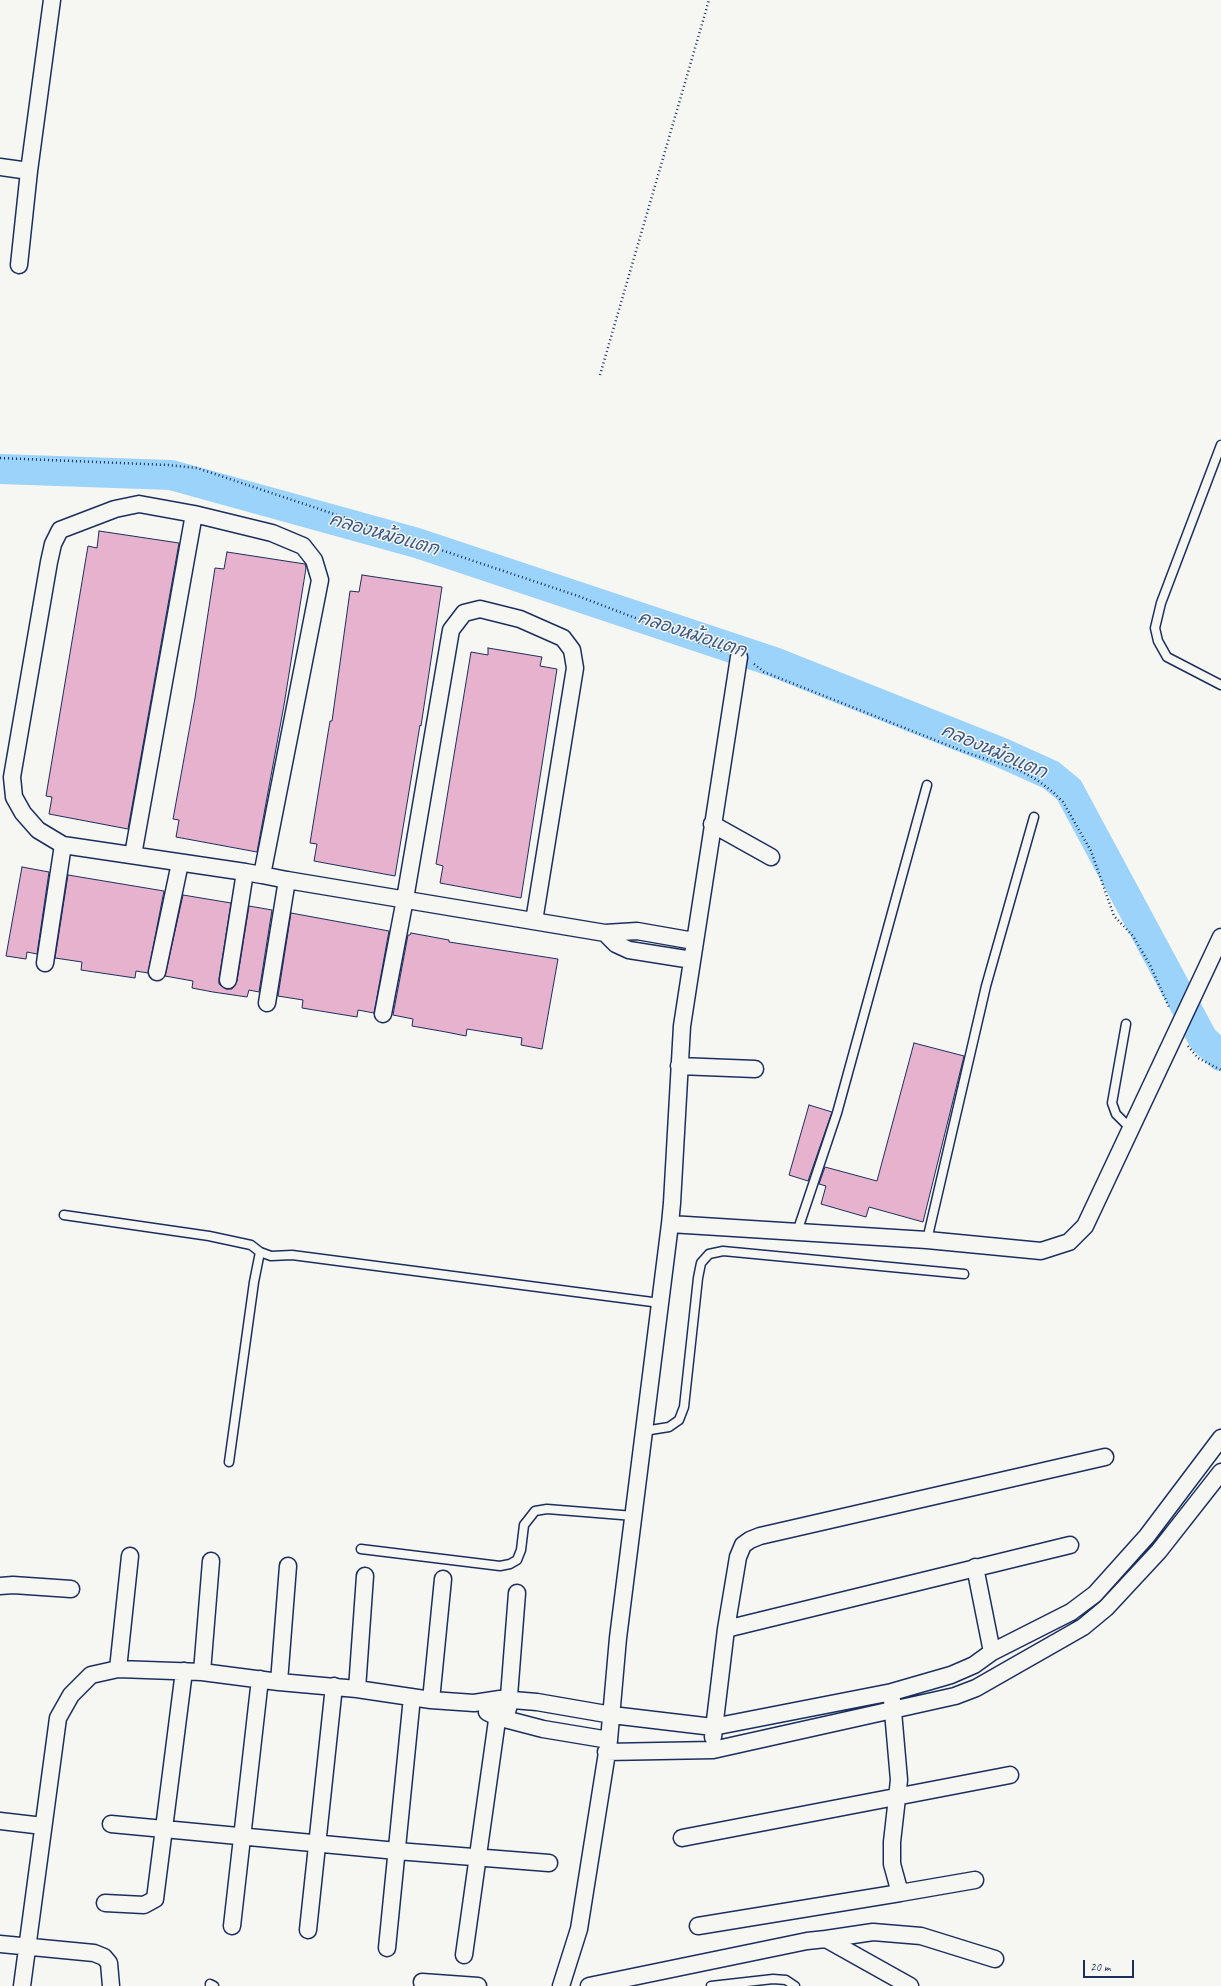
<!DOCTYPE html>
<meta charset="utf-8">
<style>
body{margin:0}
#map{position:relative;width:1221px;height:1986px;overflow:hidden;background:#f6f6f2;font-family:Caveat,sans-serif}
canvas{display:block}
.scale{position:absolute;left:1083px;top:1960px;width:51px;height:18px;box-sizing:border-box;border:2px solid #1b2f5e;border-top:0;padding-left:5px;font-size:12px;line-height:14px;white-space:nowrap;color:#1b2f5e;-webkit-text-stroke:3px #f6f6f2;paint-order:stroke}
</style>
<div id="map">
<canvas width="1221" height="1986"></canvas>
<div class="scale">20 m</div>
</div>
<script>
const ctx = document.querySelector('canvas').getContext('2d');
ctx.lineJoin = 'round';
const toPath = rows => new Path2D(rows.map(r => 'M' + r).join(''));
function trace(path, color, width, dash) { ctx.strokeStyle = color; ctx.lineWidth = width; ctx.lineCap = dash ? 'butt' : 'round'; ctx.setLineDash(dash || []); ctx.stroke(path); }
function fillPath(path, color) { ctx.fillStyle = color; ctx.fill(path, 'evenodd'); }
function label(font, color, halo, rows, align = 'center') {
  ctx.font = font + ' Caveat,"Playpen Sans Thai",sans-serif'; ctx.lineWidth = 3; ctx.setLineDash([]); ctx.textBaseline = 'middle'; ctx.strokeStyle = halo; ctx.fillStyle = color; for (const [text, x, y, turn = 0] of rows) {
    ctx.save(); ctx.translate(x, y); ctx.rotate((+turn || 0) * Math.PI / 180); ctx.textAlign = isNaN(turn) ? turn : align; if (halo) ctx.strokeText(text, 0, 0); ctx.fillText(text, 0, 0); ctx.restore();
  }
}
trace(toPath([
 [0,469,171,475,417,543,774,662,1000,752,1051,775,1069,790,1203,1039,1221,1056]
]), '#9bd3fa', 30);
const building = toPath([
 [99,531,179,543,128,829,49,814,52,797,46,796,88,546,97,548,99,531],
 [227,552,305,564,306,568,284,705,257,852,176,837,179,820,173,819,195,698,215,568,224,569,227,552],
 [362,575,442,587,421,726,420,725,395,876,314,861,317,844,310,843,330,721,332,721,350,591,359,592,362,575],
 [488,648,542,657,540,666,557,669,521,898,440,883,443,866,436,864,471,652,488,655,488,648],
 [22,867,49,872,37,954,27,952,26,959,6,956,22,867],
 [68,875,164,891,148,973,136,971,135,978,81,970,82,962,55,958,68,875],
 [183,895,231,903,219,979,219,984,226,989,232,989,237,981,249,906,272,910,259,992,249,990,247,997,213,992,192,988,193,981,165,976,183,895],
 [291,913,389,931,374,1013,358,1010,357,1017,302,1008,303,1000,278,996,291,913],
 [411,933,449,940,449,942,558,959,542,1049,521,1045,522,1038,467,1029,466,1036,446,1032,412,1026,413,1019,393,1015,408,935,410,935,411,933],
 [914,1043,964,1056,923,1222,869,1207,866,1217,821,1204,826,1186,819,1184,825,1167,877,1181,914,1043],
 [809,1105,832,1112,808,1181,789,1175,809,1105]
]);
fillPath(building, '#e6b2cd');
trace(building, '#1b2f5e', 1);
const lane = toPath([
 [1221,445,1161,603,1155,628,1158,641,1167,657,1221,685],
 [1126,1024,1112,1103,1116,1114,1131,1129],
 [64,1215,209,1236,251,1245,260,1252],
 [797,1232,837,1113,927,785],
 [927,1240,986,986,1034,817],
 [644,1431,669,1427,679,1420,684,1407,698,1278,701,1263,709,1254,723,1251,964,1274],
 [229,1462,254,1282,260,1252,271,1256,292,1255,660,1303],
 [361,1549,500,1566,510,1564,517,1560,521,1550,524,1525,535,1511,547,1509,634,1516],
 [210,1984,214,1986],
 [711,1986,773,1979,786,1980,795,1986]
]);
const street = toPath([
 [0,167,29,171],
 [19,265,29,171,52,0],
 [712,824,771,857],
 [133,855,194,514],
 [262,875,320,580,314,560,303,546,272,533,194,514,139,504,115,509,60,530,53,544,49,562,12,777,14,797,23,813,38,830,63,845,245,872,262,875,287,880,605,933,637,931,694,941],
 [605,933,616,944,629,950,692,960],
 [45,963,63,845],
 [157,972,180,863],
 [228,980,245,872],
 [267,1003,287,880],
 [383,1014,405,899,451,630,464,613,480,609,520,619,563,638,572,650,575,668,534,921],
 [679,1066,755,1069],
 [670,1224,672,1203,682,1026,739,657],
 [975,1567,992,1652],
 [0,1586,13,1585,71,1589],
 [726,1629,1070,1545],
 [118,1669,130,1556],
 [202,1672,211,1561],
 [279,1682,288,1566],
 [357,1689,365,1576],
 [431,1700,443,1579],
 [508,1709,517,1593],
 [487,1712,497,1717,543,1729,609,1740],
 [713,1737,726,1629,738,1557,743,1545,750,1540,760,1536,1105,1457],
 [606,1752,713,1750,955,1696,976,1688,1083,1627,1106,1608,1159,1551,1221,1472],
 [0,1821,43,1826],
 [111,1824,397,1851,549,1863],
 [682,1838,1010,1775],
 [900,1893,975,1880],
 [105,1903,144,1905,155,1899,184,1671],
 [232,1926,260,1679],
 [698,1926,900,1893,892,1864,892,1842,899,1780,892,1700],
 [308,1930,334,1686],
 [826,1939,873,1932,921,1936,995,1959],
 [0,1944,94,1953,104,1957,109,1963,111,1986],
 [387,1948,412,1697],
 [464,1955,500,1699],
 [422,1982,478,1986],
 [22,1986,58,1718,71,1695,91,1675,118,1669,202,1672,279,1682,357,1689,431,1700,474,1703,500,1699,537,1702,612,1715,713,1727,892,1692,951,1675,974,1665,992,1652,1071,1612,1095,1594,1147,1536,1221,1438],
 [561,1986,579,1929,609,1740,618,1638,670,1224,927,1240,1041,1251,1069,1242,1085,1226,1221,937],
 [589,1986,807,1941,826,1939,910,1986]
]);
trace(lane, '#1b2f5e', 11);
trace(street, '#1b2f5e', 19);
trace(toPath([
 [600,375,709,0],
 [0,458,168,465,197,468,578,596,724,652],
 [754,664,764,672,965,752,1019,770,1037,780,1053,792,1063,802,1091,851,1114,916,1133,936,1150,965,1169,1007],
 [1188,1046,1198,1058,1221,1070]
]), '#1b2f5e', 2.5, [1, 3]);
trace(lane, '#f6f6f2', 8);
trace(street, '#f6f6f2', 16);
label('italic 18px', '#3b5885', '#f6f6f2', [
 ["คลองหม้อแตก",384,535,16],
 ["คลองหม้อแตก",692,635,18],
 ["คลองหม้อแตก",994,752,23]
]);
</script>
